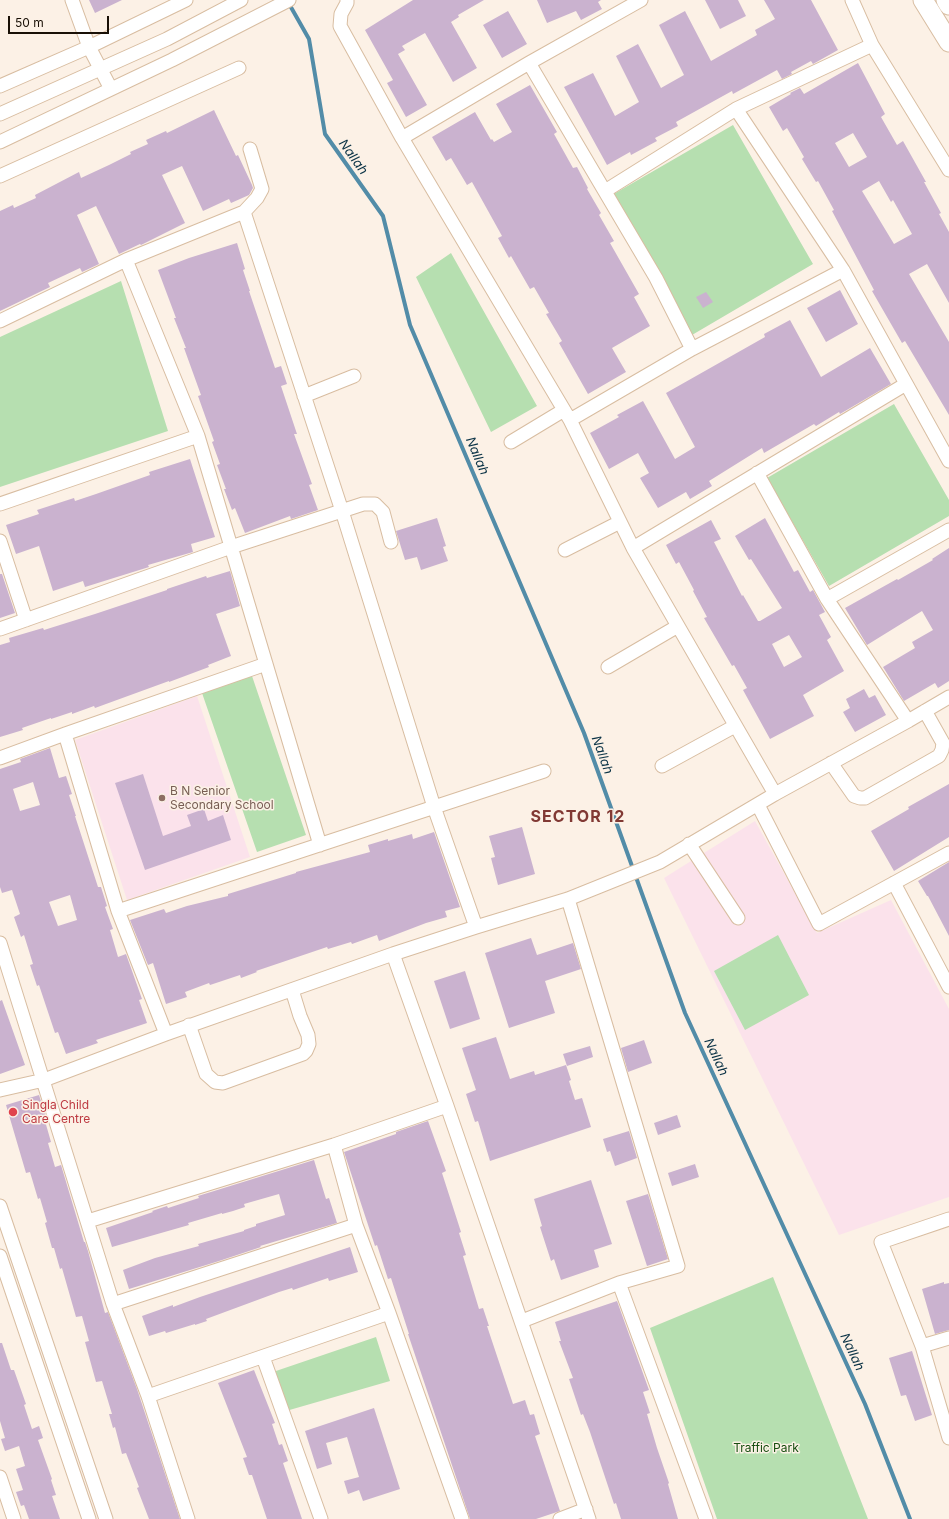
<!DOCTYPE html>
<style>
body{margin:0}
#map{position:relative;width:949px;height:1519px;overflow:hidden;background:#fcf1e6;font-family:Inter,sans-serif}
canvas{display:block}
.scale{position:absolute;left:8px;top:16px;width:101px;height:18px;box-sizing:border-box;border:2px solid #191006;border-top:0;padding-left:5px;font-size:12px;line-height:14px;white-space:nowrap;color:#191006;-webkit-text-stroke:3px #fcf1e6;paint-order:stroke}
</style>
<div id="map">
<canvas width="949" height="1519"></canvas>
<div class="scale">50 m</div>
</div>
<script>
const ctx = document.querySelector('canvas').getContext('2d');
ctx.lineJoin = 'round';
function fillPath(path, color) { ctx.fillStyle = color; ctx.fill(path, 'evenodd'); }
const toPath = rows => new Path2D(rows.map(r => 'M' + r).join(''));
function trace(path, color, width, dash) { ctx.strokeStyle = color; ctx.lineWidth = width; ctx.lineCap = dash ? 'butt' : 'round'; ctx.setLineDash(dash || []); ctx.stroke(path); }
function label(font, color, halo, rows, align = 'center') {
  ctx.font = font + ' Inter,sans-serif'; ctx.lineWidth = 3; ctx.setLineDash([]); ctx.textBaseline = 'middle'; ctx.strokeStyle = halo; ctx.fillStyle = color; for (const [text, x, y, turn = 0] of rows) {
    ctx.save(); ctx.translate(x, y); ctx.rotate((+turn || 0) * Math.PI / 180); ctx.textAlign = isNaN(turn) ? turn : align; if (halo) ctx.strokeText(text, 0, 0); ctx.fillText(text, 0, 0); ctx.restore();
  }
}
fillPath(toPath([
 [197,696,250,857,127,900,75,740],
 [755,821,817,933,891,900,949,1009,949,1197,839,1235,664,878]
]), '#fbe2eb');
fillPath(toPath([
 [733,125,813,264,692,335,612,195],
 [451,253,537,406,491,432,416,277],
 [121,281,168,431,0,487,0,337],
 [894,404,949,500,949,516,829,586,767,478],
 [252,676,306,835,257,852,202,693],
 [778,935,809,995,745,1030,714,971],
 [773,1277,868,1519,717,1519,650,1328],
 [376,1337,390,1381,286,1411,273,1372]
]), '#b6dfb0');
trace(toPath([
 [288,2,309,39,325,134,383,216,410,325,584,733,685,1013,865,1404,910,1519]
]), '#528ca8', 4);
fillPath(toPath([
 [89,0,122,0,95,13],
 [413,0,484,0,458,15,459,17,451,22,477,68,453,82,425,33,402,46,405,50,398,54,427,105,406,117,387,83,393,80,365,30],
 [537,0,601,0,598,2,602,9,581,20,576,11,547,23],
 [705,0,738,0,746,16,720,29],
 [764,0,811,0,838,50,813,64,811,61,791,72,792,74,782,79,777,70,733,94,732,91,676,122,678,126,655,138,657,141,631,155,630,152,607,165,564,87,593,73,615,116,639,102,616,56,638,44,661,88,684,75,659,25,685,11,711,61,757,35,755,30,775,19],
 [508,11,527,44,502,58,483,25],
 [858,63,885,114,881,117,897,145,903,141,926,182,924,182,941,213,939,214,949,232,949,303,927,264,909,274,949,342,949,415,905,341,902,343,872,291,874,290,832,211,834,210,818,181,816,182,802,159,804,157,787,128,783,131,769,107,791,94,790,93,800,88,804,94],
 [853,133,867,157,849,167,835,143],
 [879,181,891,202,893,200,912,234,894,244,862,191],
 [530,85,557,132,554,134,573,168,577,167,588,188,587,189,601,213,599,215,614,241,610,243,639,294,634,297,650,326,612,348,626,372,588,394,559,343,562,341,546,314,549,313,534,287,530,289,511,256,509,258,498,238,502,236,472,182,467,185,451,158,446,161,432,137,475,112,491,140,492,139,494,142,512,132,496,104],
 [214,110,236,156,238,155,252,185,253,188,249,195,231,203,229,199,203,211,182,166,162,175,185,223,141,245,140,244,119,254,96,206,77,215,99,264,82,272,80,268,48,283,50,287,0,311,0,211,13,205,14,208,36,198,35,195,79,172,81,178,109,165,131,154,130,152,148,144,146,140,166,131,167,133],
 [237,243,245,269,243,270,250,291,249,291,275,368,281,366,287,384,281,386,297,434,294,434,312,484,309,485,318,510,291,519,290,516,245,533,235,508,232,510,224,489,226,489,217,465,220,464,212,442,214,441,198,396,201,395,184,348,186,348,174,318,176,318,158,270,189,258],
 [840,290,858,324,826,342,807,308],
 [706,292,713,302,703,308,696,297],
 [790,320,821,377,870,348,891,384,840,414,839,412,816,426,814,424,764,453,762,448,709,481,712,486,690,499,686,492,658,508,640,478,649,473,638,453,609,469,590,433,619,417,617,415,643,401,675,459,695,447,666,393,765,337,764,334],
 [190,459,215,537,191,544,193,552,148,565,149,567,85,587,83,581,53,591,39,546,16,554,6,525,39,514,37,510,74,498,75,501,96,494,150,475,149,472],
 [437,518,446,546,443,547,448,561,421,570,417,557,405,560,396,531],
 [765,518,794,572,798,570,810,592,813,590,825,612,819,615,831,637,827,640,844,671,803,695,814,716,770,739,743,690,747,688,734,665,732,666,704,618,707,617,693,591,694,590,679,562,676,564,666,545,711,520,721,539,714,542,742,596,743,595,758,621,760,621,782,608,751,559,749,560,735,536],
 [789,635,802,657,784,667,772,644],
 [949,548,949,681,938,688,935,683,904,701,883,667,915,648,912,642,933,630,922,611,867,645,845,608,897,579,898,580,933,560,932,559],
 [230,571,240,606,216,614,231,656,208,665,209,667,169,682,169,681,95,708,94,706,72,714,72,712,51,719,51,718,22,728,23,730,0,737,0,645,10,642,9,638,43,628,44,630,95,614,167,590,167,589,206,576,207,578],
 [0,574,2,574,15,613,0,618],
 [864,689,869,698,875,695,886,715,855,732,843,712,850,708,846,699],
 [50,748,59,778,66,776,72,794,69,795,76,816,75,816,98,887,101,887,107,906,105,907,113,929,110,930,118,957,126,954,142,999,139,1000,147,1023,96,1040,98,1043,66,1054,58,1032,55,1033,39,985,37,986,30,965,33,964,24,935,21,937,14,917,20,914,12,890,2,893,0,887,0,769,21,762,20,759],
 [33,782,40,805,20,811,13,789],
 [70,895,77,920,58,926,49,902],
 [143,774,163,836,191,826,187,815,204,809,208,821,223,815,231,840,145,870,115,783],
 [949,784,949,837,894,871,871,831,909,809,908,807],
 [522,827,535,874,498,885,491,858,495,857,489,836],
 [434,832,460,907,445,911,447,917,426,923,379,941,377,935,352,944,351,942,328,949,327,947,256,971,257,972,241,978,240,975,210,985,209,983,185,992,187,997,166,1004,153,963,148,965,130,920,164,909,166,913,187,906,228,896,228,894,296,873,296,872,370,852,368,845,388,839,388,841,412,834,413,839],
 [949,862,949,936,928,896,927,896,918,881],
 [531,938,537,955,573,943,581,969,545,981,555,1013,509,1028,485,953],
 [465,971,480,1019,450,1029,434,981],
 [2,1000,25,1065,0,1074,0,1001],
 [496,1037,510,1079,534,1071,535,1075,566,1065,571,1080,569,1081,575,1100,582,1098,591,1127,490,1161,478,1121,475,1122,466,1094,476,1090,462,1048],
 [644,1040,652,1063,628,1072,621,1048],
 [590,1046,593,1057,567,1066,563,1054],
 [39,1095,47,1120,45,1121,51,1142,48,1143,55,1167,61,1165,84,1242,85,1242,88,1251,105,1313,108,1312,137,1389,180,1519,149,1519,137,1488,139,1487,126,1453,122,1454,115,1427,113,1428,109,1414,112,1414,102,1381,96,1382,85,1342,89,1341,82,1316,76,1317,62,1268,60,1269,54,1248,52,1248,45,1223,47,1222,40,1198,38,1199,30,1172,26,1173,6,1105],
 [677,1115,681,1127,658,1135,654,1123],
 [428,1121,446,1171,442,1173,461,1232,459,1233,466,1255,463,1256,479,1309,483,1308,489,1326,487,1326,513,1404,525,1400,530,1415,534,1414,540,1434,535,1436,560,1511,536,1519,470,1519,408,1334,409,1334,391,1278,388,1279,377,1245,375,1246,344,1152,396,1134,396,1132],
 [629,1131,637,1158,615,1166,610,1151,607,1152,603,1139],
 [314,1160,326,1199,329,1198,337,1223,260,1246,261,1247,219,1261,129,1289,123,1270,155,1258,199,1246,198,1244,244,1231,244,1230,256,1226,256,1224,285,1215,279,1194,244,1204,245,1207,233,1211,222,1214,222,1213,188,1223,189,1225,112,1247,106,1228,153,1212,152,1211,167,1206,168,1208,199,1198,198,1196],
 [695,1164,699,1177,672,1186,668,1173],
 [591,1180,612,1244,594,1250,599,1267,561,1280,554,1259,551,1261,540,1227,542,1226,534,1199],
 [648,1194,668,1259,647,1266,626,1201],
 [350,1247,358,1272,329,1281,328,1278,293,1290,292,1288,279,1292,206,1319,207,1321,195,1325,195,1324,166,1333,165,1331,149,1336,142,1316,173,1305,173,1307,200,1297],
 [944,1282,944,1284,949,1283,949,1330,935,1334,922,1289],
 [617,1301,649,1390,643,1392,650,1413,647,1414,657,1448,669,1483,668,1484,678,1519,621,1519,616,1503,614,1504,590,1432,583,1414,581,1415,569,1379,573,1378,559,1341,561,1341,555,1322],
 [0,1343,2,1343,11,1370,14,1370,26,1404,24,1405,32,1429,39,1426,43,1438,38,1440,52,1479,51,1480,56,1495,52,1496,60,1519,29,1519,24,1505,21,1506,16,1492,23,1490,16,1469,25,1466,19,1446,5,1451,1,1439,5,1438,0,1421],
 [912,1351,932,1415,915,1421,906,1395,901,1396,889,1358],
 [254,1370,275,1423,272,1424,279,1445,282,1444,288,1461,283,1463,302,1519,267,1519,252,1475,249,1475,243,1458,247,1457,218,1383],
 [374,1408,400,1489,363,1501,359,1490,348,1494,344,1481,359,1477,347,1437,326,1443,332,1464,317,1469,305,1431]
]), '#cab2cf');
const minor = toPath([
 [72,0,89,47,111,89],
 [347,0,347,3,341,14,340,26,402,138,570,420,633,548,775,794],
 [852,0,872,45,949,170],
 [529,63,656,278,692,349],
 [0,86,89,47,186,0],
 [736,109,843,270,949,461],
 [0,114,167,39,241,0],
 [402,138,529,63,641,0],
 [0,142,172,60,289,0],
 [0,176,239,68],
 [605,191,736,109,872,45],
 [244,212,342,511,434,807,476,927],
 [126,260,198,436,320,845],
 [0,321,126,260,244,212,257,198,262,189,250,149],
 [304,396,354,376],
 [570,420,692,349,843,270],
 [511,442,564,410],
 [757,473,827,599,908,721],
 [0,504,198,436],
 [0,541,26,620],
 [633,548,906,384],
 [565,550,620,522],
 [827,599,949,530],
 [0,629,231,547,363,504,375,504,383,512,391,542],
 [608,667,678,626],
 [65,734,118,911,166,1034],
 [0,758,65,734,266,664],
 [831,763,854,796,860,798,865,798,939,756,942,750,943,743,925,711],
 [662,766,735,726],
 [758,805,819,924,949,853],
 [689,844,738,918],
 [894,883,949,987],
 [118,911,544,771],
 [0,943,113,1304,148,1396,188,1519],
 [393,954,447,1106,589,1519],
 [189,1025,206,1074,215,1082,223,1083,303,1054,306,1051,309,1044,308,1035,300,1016,292,990],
 [0,1090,44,1080,166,1034,393,954,476,927,568,899,660,862,775,794,908,721,949,697],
 [334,1145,356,1225,389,1313,462,1519],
 [0,1206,106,1519],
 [949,1219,881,1242,922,1346,949,1438],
 [88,1221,334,1145,447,1106],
 [0,1256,89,1519],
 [619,1283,706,1519],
 [113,1304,356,1225],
 [522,1321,619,1283,678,1266,568,899],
 [922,1346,949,1338],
 [263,1357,321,1519],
 [148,1396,389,1313],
 [0,1477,14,1519],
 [560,1519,586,1509]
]);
const highway = toPath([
 [923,0,949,42],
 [946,0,949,5]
]);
trace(minor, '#d8bda1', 15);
trace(highway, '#d8bda1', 21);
trace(minor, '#fff', 13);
trace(highway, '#fff', 19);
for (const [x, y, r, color] of [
 [162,798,4,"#8d6e63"],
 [13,1112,5,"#e0444e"]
]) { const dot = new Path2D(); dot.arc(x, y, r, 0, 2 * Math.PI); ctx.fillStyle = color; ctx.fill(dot); trace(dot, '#fcf1e6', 1.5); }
label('12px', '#785e54', '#fcf1e6', [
 ["B N Senior",170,791],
 ["Secondary School",170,805]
], 'left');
label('12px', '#be3a42', '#fcf1e6', [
 ["Singla Child",22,1105],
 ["Care Centre",22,1119]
], 'left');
label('12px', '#174e10', '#fcf1e6', [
 ["Traffic Park",766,1448]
]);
label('italic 13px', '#0b3346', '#fcf1e6', [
 ["Nallah",353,157,54],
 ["Nallah",477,456,67],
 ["Nallah",602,755,70],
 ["Nallah",716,1057,65],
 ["Nallah",852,1352,65]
]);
ctx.letterSpacing = '1px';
label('bold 16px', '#813934', '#fcf1e6', [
 ["SECTOR 12",578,817]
]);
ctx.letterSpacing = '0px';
</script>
